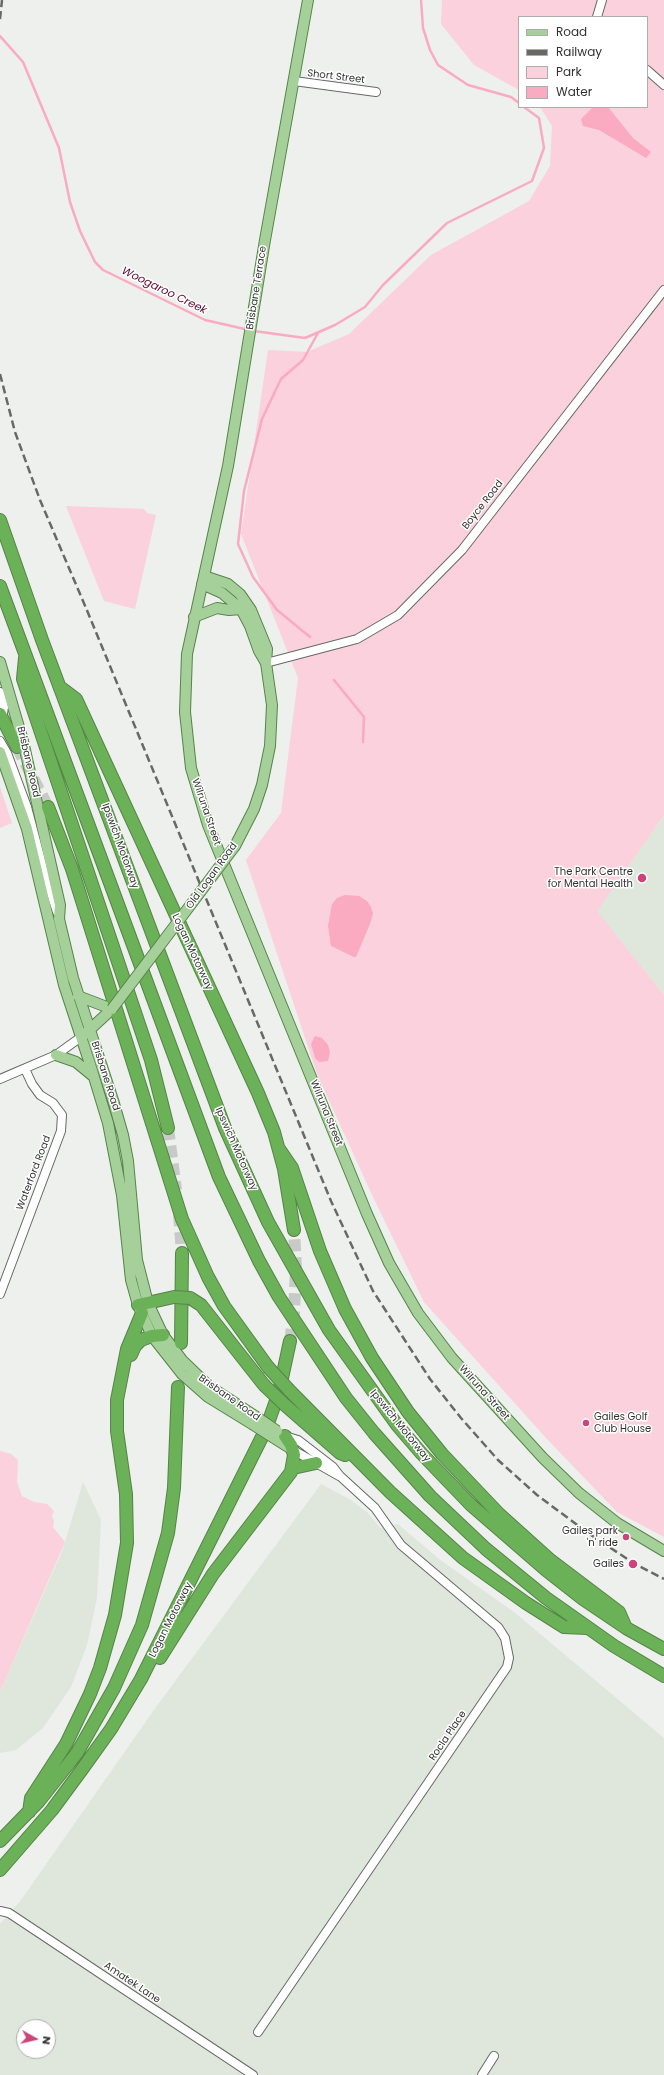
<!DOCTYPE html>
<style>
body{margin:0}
#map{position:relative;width:664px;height:2075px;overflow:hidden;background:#edf0ec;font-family:Poppins,sans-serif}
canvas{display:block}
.legend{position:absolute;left:518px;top:16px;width:130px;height:92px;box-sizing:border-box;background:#fff;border:1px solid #acadac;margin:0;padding:5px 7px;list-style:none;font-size:12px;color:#303130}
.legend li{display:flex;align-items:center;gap:8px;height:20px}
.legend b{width:20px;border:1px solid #acadac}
.north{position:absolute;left:16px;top:2019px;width:40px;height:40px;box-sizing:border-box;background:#fff;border:1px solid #acadac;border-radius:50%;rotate:98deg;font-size:11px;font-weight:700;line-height:16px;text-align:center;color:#303130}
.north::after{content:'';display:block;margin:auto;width:14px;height:18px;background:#ce4378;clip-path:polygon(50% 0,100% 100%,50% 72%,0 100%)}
</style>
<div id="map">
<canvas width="664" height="2075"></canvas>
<ul class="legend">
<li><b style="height:5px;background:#a6d09a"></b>Road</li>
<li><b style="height:5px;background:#686967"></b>Railway</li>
<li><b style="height:11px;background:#fad1dc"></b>Park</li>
<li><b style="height:11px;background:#faabc2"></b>Water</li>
</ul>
<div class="north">N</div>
</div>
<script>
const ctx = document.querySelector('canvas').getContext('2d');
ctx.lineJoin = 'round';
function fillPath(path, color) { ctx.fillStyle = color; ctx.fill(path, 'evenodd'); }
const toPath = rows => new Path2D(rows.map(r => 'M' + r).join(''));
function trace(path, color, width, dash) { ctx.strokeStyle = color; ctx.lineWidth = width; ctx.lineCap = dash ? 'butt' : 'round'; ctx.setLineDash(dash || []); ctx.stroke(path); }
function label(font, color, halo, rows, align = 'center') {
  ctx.font = font + ' Poppins,sans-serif'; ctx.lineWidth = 3; ctx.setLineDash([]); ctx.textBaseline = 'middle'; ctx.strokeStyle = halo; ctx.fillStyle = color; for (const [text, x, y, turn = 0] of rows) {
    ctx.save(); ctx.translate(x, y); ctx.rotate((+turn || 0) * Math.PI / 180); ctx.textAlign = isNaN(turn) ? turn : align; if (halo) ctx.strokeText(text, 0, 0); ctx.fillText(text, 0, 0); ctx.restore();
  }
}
fillPath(toPath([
 [664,815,664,995,596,911],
 [83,1482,101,1520,97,1598,87,1645,71,1687,43,1728,16,1750,0,1753,0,1692,63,1549],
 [321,1484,351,1500,368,1513,380,1528,398,1524,439,1559,514,1612,664,1738,664,2075,0,2075,0,1924,21,1900,156,1707],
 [24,2027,48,2027,48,2051,24,2051]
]), '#dfe7dd');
fillPath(toPath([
 [442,0,664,0,664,815,597,911,664,995,664,1537,617,1512,546,1438,424,1302,373,1197,317,1074,246,860,281,813,298,678,241,534,268,350,307,352,349,334,431,255,529,201,550,166,552,126,540,107,647,107,647,17,519,17,519,90,474,65,441,24],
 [66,506,144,509,147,513,156,515,135,609,104,601],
 [0,787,12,823,0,828],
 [0,1451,11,1454,18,1460,17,1482,22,1496,34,1502,47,1504,54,1511,52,1516,54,1521,53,1527,65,1542,0,1692]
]), '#fad1dc');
fillPath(toPath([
 [593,107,608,107,633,138,651,152,646,158,599,130,583,126,581,119],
 [345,895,359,896,367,901,371,907,373,914,370,924,356,957,354,957,331,946,328,926,332,904,337,898],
 [315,1036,322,1038,328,1045,330,1052,328,1061,319,1062,315,1058,311,1044]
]), '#faabc2');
trace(toPath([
 [421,0,423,28,430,50,438,65,468,85,511,97,519,103],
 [0,36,23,62,59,148,70,202,80,231,95,262,103,270,205,320,249,330],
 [254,331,305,338,335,325,365,307,383,285,447,223,532,181,544,148,539,118,524,107],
 [310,637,277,610,253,577,238,544,244,491,262,419,281,379,303,360,318,333],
 [334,680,364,717,363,742]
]), '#faabc2', 2.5);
trace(toPath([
 [17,747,48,807],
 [168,1128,176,1190],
 [179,1214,182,1253],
 [290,1341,294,1313,296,1269,294,1230]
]), '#c7cac6', 12, [12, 6]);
const minor = toPath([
 [597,17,602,0],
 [647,70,664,85],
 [294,81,376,92],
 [266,663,357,639,398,615,462,550,664,290],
 [0,692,4,707,2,720],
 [0,741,7,753,27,807,44,872,57,912],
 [0,1079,56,1055,81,1037],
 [0,1294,61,1131,62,1115,53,1103,40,1095,32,1084,25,1069],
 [293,1450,339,1476],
 [0,1911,9,1913,253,2075],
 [258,2032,507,1667,509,1658,505,1638,498,1627,401,1545,375,1508,340,1476,333,1467,298,1440,285,1436],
 [482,2075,494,2056]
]);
const major = toPath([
 [308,0,265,240,228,466,187,654,185,712,191,768,208,825,367,1214,389,1263,418,1313,452,1358,543,1458,579,1493,617,1523,664,1551],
 [204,576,228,584,240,594,251,610,267,649,266,663,272,705,270,746,262,785,254,809,235,846],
 [202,584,222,593,241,609,250,626,259,651,266,663],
 [194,617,217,608,229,610,241,609],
 [0,662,23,741,60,905,59,919,73,978,113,1100,123,1135,128,1161,137,1260,148,1303,163,1335,182,1360,209,1386,255,1416],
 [0,752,27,829,64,985,90,1064,108,1123,122,1195,131,1280,138,1305,152,1336,182,1374,208,1397,252,1424],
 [78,996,112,1009],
 [85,1034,112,1009],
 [56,1055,76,1062,93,1076],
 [274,1438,293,1450]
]);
const highway = toPath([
 [0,520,42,640,225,1128,268,1222,329,1330,397,1425,422,1454,471,1505,546,1570,583,1599,626,1628,664,1649],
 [0,586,219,1177,259,1261,279,1297,346,1398,374,1433,430,1496,486,1549,546,1598,614,1646,664,1676],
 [25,658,23,679,151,1060,168,1128],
 [60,687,76,699,258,1093,274,1132,284,1169,294,1230],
 [0,714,17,747],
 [48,807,72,869,182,1219,208,1277,224,1306,268,1367],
 [279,1149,292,1168,320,1251,345,1309,372,1358,408,1412,442,1454,499,1514,549,1559,619,1612,626,1628],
 [190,1298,201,1305,264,1385],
 [138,1305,174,1297],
 [181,1343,182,1253],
 [131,1355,135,1346,141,1340,152,1336,163,1335],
 [289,1390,390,1492,463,1558,526,1603,564,1627,587,1628],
 [285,1405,340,1453,345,1455],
 [293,1468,316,1463],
 [160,1658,213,1574,291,1472,294,1455,291,1445,285,1436],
 [29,1812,31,1798,66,1744,90,1694,100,1668,115,1615,127,1543,126,1494,117,1431,117,1400,127,1349,142,1313],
 [0,1841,39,1801,77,1753,114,1688,142,1625,168,1533,174,1488,178,1387],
 [0,1870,52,1810,83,1768,111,1729,141,1679,266,1429,279,1392,290,1341]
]);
trace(minor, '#666965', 10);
trace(major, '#568449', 12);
trace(highway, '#568449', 14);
trace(minor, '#fff', 8);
trace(major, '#a6d09a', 10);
trace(highway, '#6bb157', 12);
trace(toPath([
 [0,19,2,0],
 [0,374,15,432,40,500,86,608,331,1201,373,1291,430,1379,461,1418,498,1460,537,1495,588,1533,635,1564,664,1579]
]), '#686967', 2.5, [8, 4]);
const majorBridge = toPath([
 [112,1009,235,846],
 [255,1416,277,1431],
 [252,1424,274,1438]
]);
const highwayBridge = toPath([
 [174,1297,190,1298],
 [268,1367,289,1390],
 [264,1385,285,1405]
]);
trace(majorBridge, '#568449', 12, []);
trace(highwayBridge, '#568449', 14, []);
trace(majorBridge, '#a6d09a', 10);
trace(highwayBridge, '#6bb157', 12);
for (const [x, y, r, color] of [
 [642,878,5,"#ce4378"],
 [586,1423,4,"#ce4378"],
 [626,1537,4,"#ce4378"],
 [633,1564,5,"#ce4378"]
]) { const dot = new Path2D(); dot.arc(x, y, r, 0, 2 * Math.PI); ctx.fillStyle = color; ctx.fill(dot); trace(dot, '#fff', 1.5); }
label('10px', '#303130', '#fff', [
 ["Short Street",336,77,7],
 ["Brisbane Terrace",257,288,-81],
 ["Boyce Road",483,505,-52],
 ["Brisbane Road",28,762,77],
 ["Wilruna Street",206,812,71],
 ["Ipswich Motorway",120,846,70],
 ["Old Logan Road",212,876,-54],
 ["Logan Motorway",192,952,65],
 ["Brisbane Road",105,1076,72],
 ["Wilruna Street",326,1113,68],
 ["Ipswich Motorway",236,1149,66],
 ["Waterford Road",34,1173,-69],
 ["Wilruna Street",484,1393,48],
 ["Brisbane Road",229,1398,35],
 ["Ipswich Motorway",400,1426,51],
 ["Logan Motorway",171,1620,-63],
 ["Rocla Place",448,1736,-56],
 ["Amatek Lane",132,1983,34]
]);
label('10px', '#303130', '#fff', [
 ["The Park Centre",633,872],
 ["for Mental Health",633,884],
 ["Gailes Golf",594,1417,"left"],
 ["Club House",594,1429,"left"],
 ["Gailes park",618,1531],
 ["'n' ride",618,1543],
 ["Gailes",624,1564]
], 'right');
label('italic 11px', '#600a30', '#fff', [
 ["Woogaroo Creek",164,291,26]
]);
</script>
